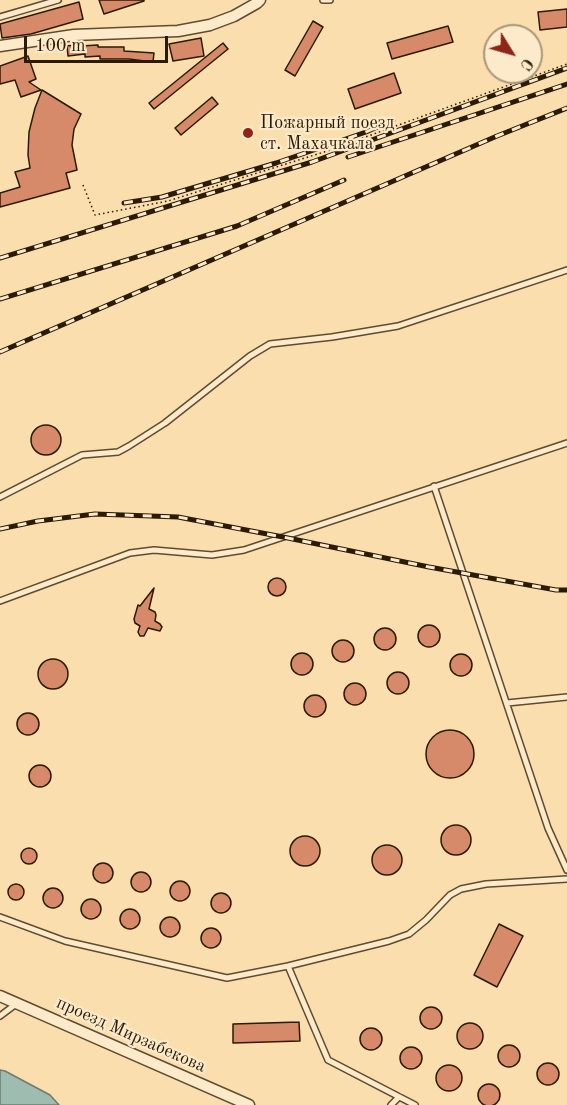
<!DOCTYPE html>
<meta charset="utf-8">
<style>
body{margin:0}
#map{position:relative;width:567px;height:1105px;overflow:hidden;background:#fadeae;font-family:"Old Standard TT",serif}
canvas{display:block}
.north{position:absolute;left:483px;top:24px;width:60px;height:60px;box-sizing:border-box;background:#fceaca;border:2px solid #a8977b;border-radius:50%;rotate:127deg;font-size:16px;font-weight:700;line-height:24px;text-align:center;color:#2b1a05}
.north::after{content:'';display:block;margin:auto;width:21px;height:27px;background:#8f2418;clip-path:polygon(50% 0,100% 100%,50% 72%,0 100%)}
.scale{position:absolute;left:24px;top:36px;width:144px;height:27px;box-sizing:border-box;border:3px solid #2b1a05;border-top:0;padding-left:8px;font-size:18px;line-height:21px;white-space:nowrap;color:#2b1a05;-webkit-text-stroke:4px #fceaca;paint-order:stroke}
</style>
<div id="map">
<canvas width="567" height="1105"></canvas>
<div class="north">С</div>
<div class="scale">100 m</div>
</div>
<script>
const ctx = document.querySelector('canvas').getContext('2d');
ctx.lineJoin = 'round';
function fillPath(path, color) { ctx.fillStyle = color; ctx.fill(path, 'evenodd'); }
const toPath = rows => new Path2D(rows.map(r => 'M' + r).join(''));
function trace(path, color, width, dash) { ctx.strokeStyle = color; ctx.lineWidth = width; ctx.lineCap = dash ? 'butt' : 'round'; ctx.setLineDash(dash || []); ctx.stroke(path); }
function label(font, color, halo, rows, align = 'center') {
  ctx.font = font + ' "Old Standard TT",serif'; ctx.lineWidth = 4.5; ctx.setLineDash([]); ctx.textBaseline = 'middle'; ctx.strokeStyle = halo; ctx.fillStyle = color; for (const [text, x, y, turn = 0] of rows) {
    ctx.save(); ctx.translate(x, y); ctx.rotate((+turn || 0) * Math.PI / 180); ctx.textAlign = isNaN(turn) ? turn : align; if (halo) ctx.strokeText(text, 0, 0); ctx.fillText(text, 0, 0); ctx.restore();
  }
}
const water = toPath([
 [0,1070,5,1071,50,1095,59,1105,0,1105,0,1070]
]);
fillPath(water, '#9ebcaf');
trace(water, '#707b6b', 1.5);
const building = toPath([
 [99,0,144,0,144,1,104,14,99,0],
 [79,2,83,19,31,34,2,38,0,24,79,2],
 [567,9,567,27,540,30,538,12,567,9],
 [313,21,323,27,295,76,285,70,313,21],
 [448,26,453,42,392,59,387,43,448,26],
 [201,38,204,56,173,61,169,44,201,38],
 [223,43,228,49,154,109,149,103,223,43],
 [81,44,81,46,98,45,98,47,124,47,124,51,154,53,153,62,129,59,100,59,100,56,85,57,85,54,68,56,67,46,81,44],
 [28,56,36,79,29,82,41,90,21,97,15,80,0,84,0,66,28,56],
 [394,73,401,93,355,109,348,89,394,73],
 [42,90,81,114,74,129,72,145,77,170,66,173,70,188,0,207,0,193,20,187,15,172,30,168,28,155,29,132,35,108,42,90],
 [212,97,218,104,181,135,175,128,212,97],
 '31 440a15 15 0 1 1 30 0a15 15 0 1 1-30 0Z',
 '268 587a9 9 0 1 1 18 0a9 9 0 1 1-18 0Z',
 [154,588,149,609,155,612,156,615,155,621,160,624,162,627,160,631,148,628,144,636,140,636,138,632,140,626,135,623,134,619,138,605,140,606,154,588],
 '418 636a11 11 0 1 1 22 0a11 11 0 1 1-22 0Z',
 '374 639a11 11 0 1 1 22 0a11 11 0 1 1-22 0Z',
 '332 651a11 11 0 1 1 22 0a11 11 0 1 1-22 0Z',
 '291 664a11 11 0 1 1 22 0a11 11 0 1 1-22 0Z',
 '450 665a11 11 0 1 1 22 0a11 11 0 1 1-22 0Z',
 '38 674a15 15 0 1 1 30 0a15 15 0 1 1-30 0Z',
 '387 683a11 11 0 1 1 22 0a11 11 0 1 1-22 0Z',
 '344 694a11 11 0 1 1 22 0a11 11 0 1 1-22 0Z',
 '304 706a11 11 0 1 1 22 0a11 11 0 1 1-22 0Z',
 '17 724a11 11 0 1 1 22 0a11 11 0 1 1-22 0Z',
 '426 754a24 24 0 1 1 48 0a24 24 0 1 1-48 0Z',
 '29 776a11 11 0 1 1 22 0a11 11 0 1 1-22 0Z',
 '441 840a15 15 0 1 1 30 0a15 15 0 1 1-30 0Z',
 '290 851a15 15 0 1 1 30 0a15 15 0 1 1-30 0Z',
 '372 860a15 15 0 1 1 30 0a15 15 0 1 1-30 0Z',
 '21 856a8 8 0 1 1 16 0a8 8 0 1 1-16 0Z',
 '93 873a10 10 0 1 1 20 0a10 10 0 1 1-20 0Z',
 '131 882a10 10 0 1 1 20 0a10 10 0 1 1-20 0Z',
 '170 891a10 10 0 1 1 20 0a10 10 0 1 1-20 0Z',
 '8 892a8 8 0 1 1 16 0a8 8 0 1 1-16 0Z',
 '43 898a10 10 0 1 1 20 0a10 10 0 1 1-20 0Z',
 '211 903a10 10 0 1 1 20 0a10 10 0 1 1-20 0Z',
 '81 909a10 10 0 1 1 20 0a10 10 0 1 1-20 0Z',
 '120 919a10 10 0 1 1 20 0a10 10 0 1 1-20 0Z',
 '160 927a10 10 0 1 1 20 0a10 10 0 1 1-20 0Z',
 [499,924,523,936,497,987,474,975,499,924],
 '201 938a10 10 0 1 1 20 0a10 10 0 1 1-20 0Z',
 '420 1018a11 11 0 1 1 22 0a11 11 0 1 1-22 0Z',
 [299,1022,300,1041,233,1043,233,1024,299,1022],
 '457 1036a13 13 0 1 1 26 0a13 13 0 1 1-26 0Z',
 '360 1039a11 11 0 1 1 22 0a11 11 0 1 1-22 0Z',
 '498 1056a11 11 0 1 1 22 0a11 11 0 1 1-22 0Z',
 '400 1058a11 11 0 1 1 22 0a11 11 0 1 1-22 0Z',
 '537 1074a11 11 0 1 1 22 0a11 11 0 1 1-22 0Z',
 '436 1078a13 13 0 1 1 26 0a13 13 0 1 1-26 0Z',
 '478 1095a11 11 0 1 1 22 0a11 11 0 1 1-22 0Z'
]);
fillPath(building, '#d68a6a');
trace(building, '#2b1a05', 1.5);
const service = toPath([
 [323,0,330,0],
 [0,17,58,0],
 [434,486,548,828,567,870],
 [0,497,82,455,118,452,129,446,165,423,250,356,270,344,332,337,398,326,567,270],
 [0,601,130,553,154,550,212,555,244,550,567,443],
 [507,703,567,697],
 [0,917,65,941,227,978,288,966,389,941,409,934,426,920,450,895,461,889,486,884,567,879],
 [288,966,328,1060,415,1105],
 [0,1016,16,1004],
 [391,1105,399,1097]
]);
const minor = toPath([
 [0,46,74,35,178,31,210,25,234,16,257,3,260,0],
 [0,996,249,1105]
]);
trace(service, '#5f4b2f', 8);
trace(minor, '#5f4b2f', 13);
trace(toPath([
 [83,185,95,215,168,201,324,152,567,64]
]), '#2b1a05', 1.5, [1.5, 3]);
trace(service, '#fceaca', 5);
trace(minor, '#fceaca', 10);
const rail = toPath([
 [348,157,567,84],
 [124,203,162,197,276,163,366,132,393,120],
 [0,258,312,162,567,68],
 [0,299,237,226,344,180],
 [0,352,497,136,567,108],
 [0,529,38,521,95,514,178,517,283,537,429,567,556,590,567,590]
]);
trace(rail, '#2b1a05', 5);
trace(rail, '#fceaca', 3, [9]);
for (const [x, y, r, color] of [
 [248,133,6,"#8f2418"]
]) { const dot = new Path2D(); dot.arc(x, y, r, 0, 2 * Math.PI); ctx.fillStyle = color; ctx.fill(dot); trace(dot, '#fceaca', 2); }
label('18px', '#2b1a05', '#fceaca', [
 ["Пожарный поезд",260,123],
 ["ст. Махачкала",260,144]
], 'left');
label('18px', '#2b1a05', '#fceaca', [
 ["проезд Мирзабекова",131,1035,24]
]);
</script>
